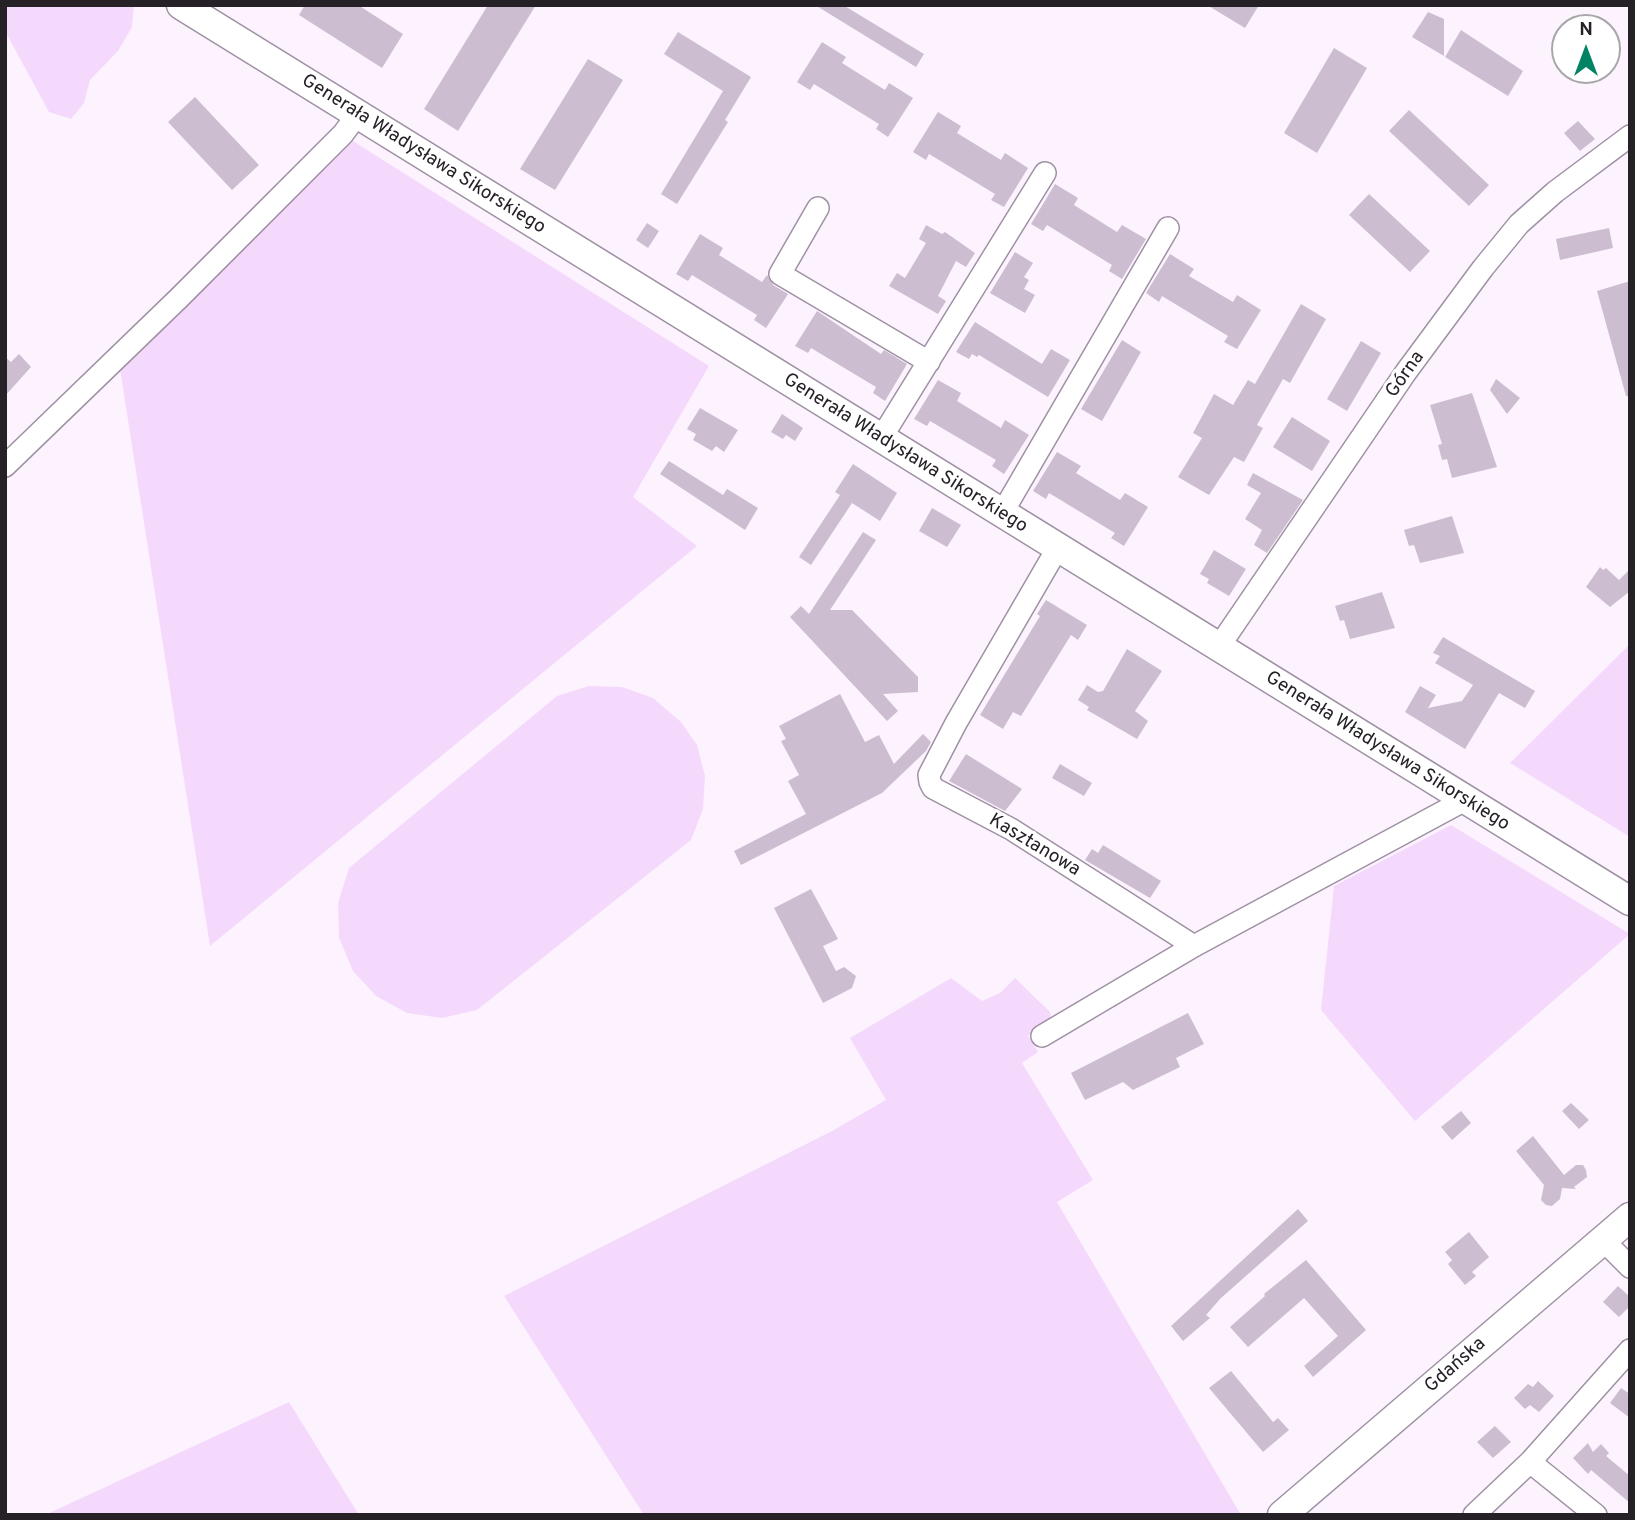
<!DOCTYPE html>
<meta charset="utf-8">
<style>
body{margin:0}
#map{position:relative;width:1635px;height:1520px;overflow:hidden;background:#fcf3ff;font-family:Overpass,sans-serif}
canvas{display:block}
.frame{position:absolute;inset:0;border:7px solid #262027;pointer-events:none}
.north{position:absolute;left:1551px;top:14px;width:70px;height:70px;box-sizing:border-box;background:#fff;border:2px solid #a8a6a9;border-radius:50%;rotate:0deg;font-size:19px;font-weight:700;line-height:28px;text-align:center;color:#262027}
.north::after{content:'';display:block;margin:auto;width:24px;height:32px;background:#028364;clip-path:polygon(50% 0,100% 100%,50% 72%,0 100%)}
</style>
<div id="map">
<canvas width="1635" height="1520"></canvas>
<div class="frame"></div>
<div class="north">N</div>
</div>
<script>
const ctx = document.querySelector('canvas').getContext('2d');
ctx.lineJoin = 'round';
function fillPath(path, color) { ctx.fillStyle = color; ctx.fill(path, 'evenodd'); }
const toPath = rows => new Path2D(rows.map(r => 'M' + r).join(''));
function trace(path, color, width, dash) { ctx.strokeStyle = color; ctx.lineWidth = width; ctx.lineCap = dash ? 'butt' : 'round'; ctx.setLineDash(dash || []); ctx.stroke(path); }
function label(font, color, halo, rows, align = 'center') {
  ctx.font = font + ' Overpass,sans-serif'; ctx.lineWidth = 6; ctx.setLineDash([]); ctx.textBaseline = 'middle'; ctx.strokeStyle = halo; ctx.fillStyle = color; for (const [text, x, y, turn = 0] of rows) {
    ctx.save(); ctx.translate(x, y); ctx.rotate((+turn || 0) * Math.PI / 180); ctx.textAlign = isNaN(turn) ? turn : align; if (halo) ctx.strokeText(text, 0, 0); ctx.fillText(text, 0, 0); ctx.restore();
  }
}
fillPath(toPath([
 [5,5,134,5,132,27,118,51,90,80,84,103,71,119,49,112,5,31],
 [353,141,709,366,633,497,697,546,210,946,120,369],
 [1630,644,1630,837,1510,763],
 [589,686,622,687,653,698,681,722,697,745,705,776,703,809,691,840,477,1010,442,1018,407,1013,376,996,353,971,339,938,338,903,349,868,557,696],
 [1451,825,1630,934,1415,1121,1321,1010,1334,886],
 [951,978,982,1001,1000,993,1015,978,1050,1012,1052,1027,1028,1035,1038,1052,1022,1063,1093,1180,1057,1202,1241,1515,644,1515,504,1296,832,1131,886,1100,850,1038],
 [289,1402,359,1515,45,1515]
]), '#f5d9fd');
fillPath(toPath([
 [305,5,358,5,403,34,382,68,299,15],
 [488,5,536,5,458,131,424,109],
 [815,5,843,5,924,54,916,67],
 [1207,5,1259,5,1245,28],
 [1428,12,1444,19,1444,56,1412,37],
 [1461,30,1523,71,1508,96,1445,57],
 [678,32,751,77,725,120,728,122,677,204,661,194,723,91,664,54],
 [822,42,846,57,842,63,885,90,889,83,913,98,888,137,876,129,879,124,814,84,810,90,797,82],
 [1334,48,1367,68,1317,153,1284,133],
 [588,59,623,80,555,190,520,169],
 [195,97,259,165,232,190,168,122],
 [1409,110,1489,185,1469,206,1389,131],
 [938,112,961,126,957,133,1001,160,1005,153,1028,168,1004,207,991,200,995,194,929,154,926,160,913,152],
 [1578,121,1595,139,1580,151,1564,133],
 [1055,184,1078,198,1074,205,1117,232,1122,225,1146,239,1122,279,1109,271,1112,265,1047,225,1043,231,1031,224],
 [1369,194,1430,251,1410,272,1349,215],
 [647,223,659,231,648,248,636,240],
 [926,225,942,234,945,232,975,253,966,267,956,261,938,296,946,301,938,314,889,286,897,273,905,278,926,243,919,239],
 [1609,228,1613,248,1560,260,1556,239],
 [700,234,723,248,719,255,762,282,767,275,773,285,788,294,766,328,754,320,757,315,692,275,688,281,676,274],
 [1015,252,1033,263,1024,277,1029,280,1024,289,1035,295,1025,313,990,293],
 [1170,254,1194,269,1189,276,1233,302,1237,295,1261,310,1237,349,1224,342,1228,336,1162,296,1159,302,1146,293],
 [1630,281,1630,396,1626,396,1597,291],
 [1301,304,1326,319,1290,383,1283,379,1257,425,1263,428,1244,462,1234,457,1209,495,1178,477,1202,438,1193,433,1214,394,1233,405,1248,380,1255,384],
 [817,311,881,354,884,350,907,364,885,401,873,393,876,387,811,348,808,353,795,346],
 [975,322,1042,364,1051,349,1070,360,1048,397,979,355,977,357,972,354,969,359,956,352],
 [1122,340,1141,352,1102,421,1081,409],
 [1361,341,1381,353,1347,411,1327,399],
 [19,354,31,367,5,396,5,357,11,362],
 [1496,379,1520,398,1507,414,1490,390],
 [938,380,961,393,957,401,1001,428,1005,420,1029,435,1004,474,992,466,996,460,930,421,927,426,914,419],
 [1472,393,1497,467,1452,478,1447,459,1442,460,1438,445,1442,444,1430,405],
 [700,408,738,430,724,452,716,446,712,451,693,440,696,434,687,429],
 [782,414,803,428,795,441,786,435,783,439,771,432],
 [1292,417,1330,441,1312,471,1273,447],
 [1057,452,1081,466,1076,473,1120,500,1125,493,1148,507,1124,546,1111,538,1115,533,1049,493,1046,499,1033,491],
 [669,461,723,495,727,489,758,508,745,530,660,474],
 [853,464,897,493,880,521,852,503,811,565,799,557,840,495,835,492],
 [1253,473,1303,500,1267,553,1254,545,1262,530,1245,519,1261,493,1247,485],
 [932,508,961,525,947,547,919,531],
 [1452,516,1464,553,1420,563,1414,545,1409,546,1404,530],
 [863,532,876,540,830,610,852,610,918,677,918,692,883,694,898,711,887,721,790,617,801,606,809,614],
 [1214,550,1246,569,1229,596,1207,583,1209,579,1200,574],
 [1600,567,1603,570,1606,568,1619,580,1630,569,1630,591,1610,607,1586,587],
 [1382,592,1395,628,1350,639,1344,620,1340,621,1335,606],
 [1046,600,1087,625,1078,640,1071,635,1021,716,1013,712,1003,729,980,715,1040,616,1037,614],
 [1443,637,1535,691,1525,708,1499,693,1465,749,1405,712,1420,686,1436,695,1428,708,1462,701,1473,685,1435,663,1440,656,1433,653],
 [1127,649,1162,671,1135,711,1148,721,1137,739,1087,710,1089,707,1078,700,1087,685,1098,692,1103,691],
 [840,694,865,742,879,735,894,764,923,734,931,742,926,751,882,793,741,865,734,851,806,814,788,781,799,775,781,741,786,739,779,726],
 [966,754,1022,789,1005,811,949,781],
 [1060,764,1092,783,1084,796,1052,778],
 [1103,845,1161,881,1150,898,1085,860,1092,849,1098,853],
 [811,889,838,939,823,946,836,971,844,967,856,976,852,988,823,1003,774,908],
 [1188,1013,1204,1044,1176,1058,1180,1067,1133,1090,1123,1082,1085,1100,1071,1073],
 [1571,1103,1589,1120,1579,1129,1562,1111],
 [1461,1111,1471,1123,1452,1140,1441,1127],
 [1533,1136,1564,1175,1576,1165,1583,1165,1586,1170,1587,1177,1574,1187,1576,1189,1562,1188,1560,1199,1552,1206,1546,1205,1541,1200,1544,1185,1516,1151],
 [1298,1209,1308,1221,1221,1298,1206,1315,1210,1318,1183,1341,1171,1326],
 [1469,1232,1489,1257,1472,1272,1476,1276,1465,1285,1448,1264,1452,1260,1445,1252],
 [1306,1260,1366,1330,1313,1377,1304,1366,1338,1336,1304,1298,1248,1347,1230,1327,1265,1296,1264,1294],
 [1618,1286,1630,1297,1630,1306,1619,1317,1603,1302],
 [1231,1371,1273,1422,1278,1418,1289,1430,1263,1452,1209,1388],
 [1538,1381,1554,1396,1539,1412,1530,1405,1525,1409,1514,1398,1528,1384,1533,1387],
 [1621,1388,1630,1394,1630,1418,1610,1403],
 [1495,1426,1511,1442,1493,1458,1477,1442],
 [1588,1443,1593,1452,1601,1444,1609,1453,1606,1456,1630,1476,1630,1503,1591,1470,1588,1474,1573,1458]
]), '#ccbdd0');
const minor = toPath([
 [818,208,780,274,929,362],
 [880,440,1045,173],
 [5,466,179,298,343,134,357,115],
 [1001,515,1168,228],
 [1057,549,956,723,929,775,930,782,933,788,1011,829,1194,946],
 [1218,648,1406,372,1483,268,1519,224,1555,192,1630,136],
 [1042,1036,1194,946,1465,800],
 [1603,1240,1630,1267],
 [1530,1462,1596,1515],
 [1474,1515,1530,1462,1630,1350]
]);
const major = toPath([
 [181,5,1630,901],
 [1282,1515,1630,1217]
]);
trace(minor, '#9f91a3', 24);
trace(major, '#9f91a3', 31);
trace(minor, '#fff', 21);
trace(major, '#fff', 28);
label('19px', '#262027', '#fff', [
 ["Generała Władysława Sikorskiego",423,155,32],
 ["Górna",1406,375,-55],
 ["Generała Władysława Sikorskiego",905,454,32],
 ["Generała Władysława Sikorskiego",1387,752,32],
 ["Kasztanowa",1034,846,31],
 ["Gdańska",1456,1366,-41]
]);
</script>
